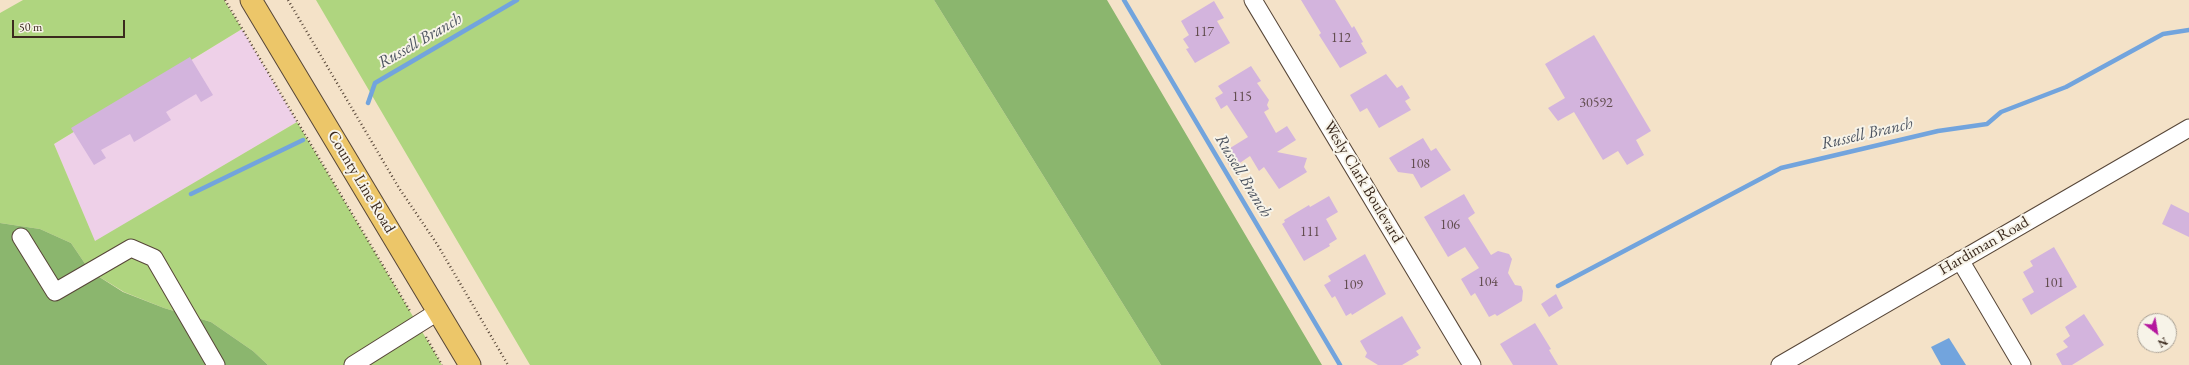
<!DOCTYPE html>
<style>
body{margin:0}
#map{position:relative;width:2189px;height:365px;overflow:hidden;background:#f4e2c8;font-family:"EB Garamond",serif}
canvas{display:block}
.north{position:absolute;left:2137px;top:313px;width:40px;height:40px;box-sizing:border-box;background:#f7f3e8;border:1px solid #aca397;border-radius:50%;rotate:149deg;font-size:11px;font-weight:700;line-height:16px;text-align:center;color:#3b2a1e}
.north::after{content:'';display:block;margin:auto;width:14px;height:18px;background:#b5179e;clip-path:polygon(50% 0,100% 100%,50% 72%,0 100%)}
.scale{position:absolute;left:12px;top:20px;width:113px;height:18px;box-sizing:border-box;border:2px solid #3b2a1e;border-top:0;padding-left:5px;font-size:12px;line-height:14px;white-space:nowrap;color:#3b2a1e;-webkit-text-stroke:3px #f7f3e8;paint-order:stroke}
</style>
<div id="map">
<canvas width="2189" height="365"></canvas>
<div class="north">N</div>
<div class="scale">50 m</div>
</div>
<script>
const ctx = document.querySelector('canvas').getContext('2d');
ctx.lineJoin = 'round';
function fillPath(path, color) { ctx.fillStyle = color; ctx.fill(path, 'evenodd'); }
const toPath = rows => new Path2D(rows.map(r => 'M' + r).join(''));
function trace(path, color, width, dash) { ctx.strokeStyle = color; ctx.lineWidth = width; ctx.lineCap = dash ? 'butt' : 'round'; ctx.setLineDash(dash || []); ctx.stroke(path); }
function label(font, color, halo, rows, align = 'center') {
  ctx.font = font + ' "EB Garamond",serif'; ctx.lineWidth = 4; ctx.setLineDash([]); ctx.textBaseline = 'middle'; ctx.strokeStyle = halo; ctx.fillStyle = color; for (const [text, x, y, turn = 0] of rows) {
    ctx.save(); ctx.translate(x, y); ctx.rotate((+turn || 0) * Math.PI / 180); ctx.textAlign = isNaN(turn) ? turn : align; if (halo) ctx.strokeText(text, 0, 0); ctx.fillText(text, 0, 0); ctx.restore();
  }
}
fillPath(toPath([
 [242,29,297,122,95,242,54,144]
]), '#eed0e8');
fillPath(toPath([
 [23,0,224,0,242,29,54,144,95,241,297,122,442,365,268,365,253,351,211,322,164,308,124,292,90,271,71,243,40,229,0,223,0,13],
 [316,0,934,0,1161,365,530,365]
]), '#afd57f');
fillPath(toPath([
 [934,0,1107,0,1322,365,1161,365],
 [0,223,40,229,71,243,90,271,123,292,164,308,211,322,253,351,268,365,0,365]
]), '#8bb66e');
fillPath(toPath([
 [1949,338,1966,365,1941,365,1931,347]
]), '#72a4dd');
trace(toPath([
 [1124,0,1340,365],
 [368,103,375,83,517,0],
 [191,194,303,140],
 [1558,286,1781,168,1938,131,1987,124,2001,112,2066,87,2163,34,2189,30]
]), '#72a4dd', 4.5);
fillPath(toPath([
 [1301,0,1335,0,1352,28,1354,26,1363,42,1361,43,1367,53,1340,68,1319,35,1321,33],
 [1214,1,1224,18,1217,21,1230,43,1195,63,1186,49,1189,48,1183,39,1189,35,1181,21],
 [1594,35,1651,131,1636,140,1644,155,1627,165,1618,151,1603,160,1574,112,1558,121,1548,108,1565,98,1545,64],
 [190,57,213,95,201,102,196,94,166,112,171,120,134,142,130,134,101,150,106,158,94,165,71,128],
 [1251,66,1261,81,1257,83,1269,100,1267,105,1269,109,1264,112,1276,133,1287,126,1296,140,1277,152,1307,158,1304,167,1307,172,1279,189,1264,167,1259,171,1250,156,1231,169,1222,153,1248,137,1227,105,1221,109,1215,98,1223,93,1218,86],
 [1386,74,1397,88,1402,85,1410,98,1405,101,1411,110,1379,128,1367,108,1360,112,1350,95],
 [1423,138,1431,151,1436,148,1451,170,1421,188,1413,174,1398,172,1389,158],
 [1464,194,1475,213,1468,218,1491,255,1498,251,1509,254,1512,259,1508,273,1515,285,1521,286,1523,291,1522,301,1497,316,1495,314,1489,317,1475,293,1471,296,1461,279,1479,268,1465,247,1448,257,1424,217],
 [1329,196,1338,212,1326,219,1337,239,1329,244,1330,246,1304,261,1282,224,1285,222,1284,220,1309,205,1310,207],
 [2171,204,2189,213,2189,237,2162,224],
 [2054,247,2077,287,2031,315,2022,299,2034,292,2023,272,2033,266,2030,261],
 [1365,254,1386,294,1352,315,1351,313,1346,316,1335,296,1332,298,1324,285,1331,281,1328,276],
 [1556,294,1563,308,1549,317,1541,304],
 [2084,314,2104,345,2072,365,2062,365,2056,354,2068,347,2063,341,2070,336,2065,327],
 [1402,316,1421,348,1416,351,1419,355,1402,365,1378,365,1365,357,1367,353,1360,341],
 [1535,323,1551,349,1549,350,1558,365,1513,365,1500,344]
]), '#d3b4dd');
const minor = toPath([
 [1253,0,1472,365],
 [21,237,55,292,131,248,154,258,216,365],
 [1960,260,2022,365],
 [353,365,439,311],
 [1780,365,2189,128]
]);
const major = toPath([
 [251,0,470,365]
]);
trace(minor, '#574638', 19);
trace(major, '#574638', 23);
trace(toPath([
 [225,0,410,311],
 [288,0,399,188,437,244,508,365],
 [426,337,442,365]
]), '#574638', 2.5, [1, 3]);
trace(minor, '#fff', 17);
trace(major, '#ecc669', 21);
label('14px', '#614c4e', null, [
 ["117",1204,32],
 ["112",1341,38],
 ["115",1242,97],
 ["30592",1596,103],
 ["108",1420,164],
 ["106",1450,225],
 ["111",1310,232],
 ["104",1488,282],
 ["101",2054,283],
 ["109",1353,285]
]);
label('16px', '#3b2a1e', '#f7f3e8', [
 ["County Line Road",361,182,59],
 ["Wesly Clark Boulevard",1363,182,59],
 ["Hardiman Road",1984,246,-30]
]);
label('italic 17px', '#4e5561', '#f7f3e8', [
 ["Russell Branch",420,41,-30],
 ["Russell Branch",1867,134,-13],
 ["Russell Branch",1243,176,59]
]);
</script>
